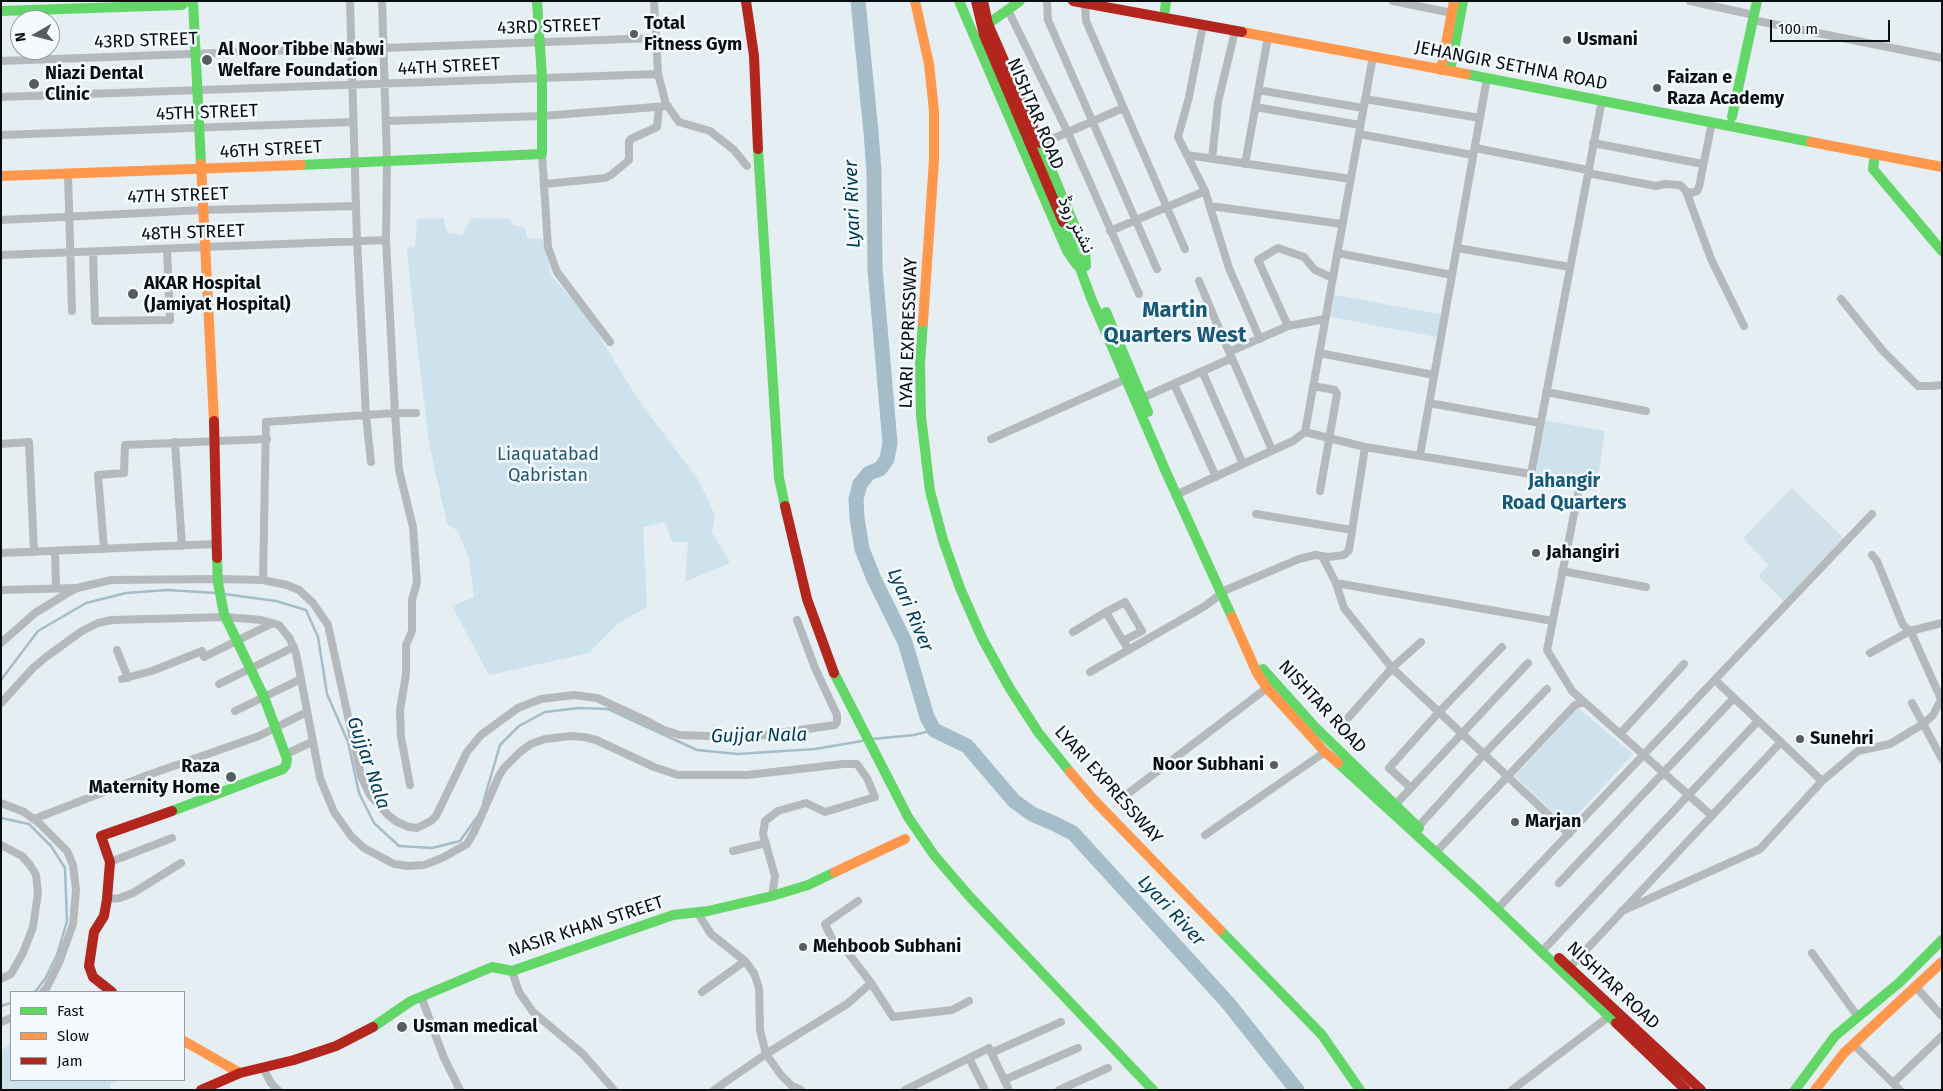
<!DOCTYPE html>
<meta charset="utf-8">
<style>
body{margin:0}
#map{position:relative;width:1943px;height:1091px;overflow:hidden;background:#e5eef2;font-family:"Fira Sans",sans-serif}
canvas{display:block}
.frame{position:absolute;inset:0;border:2px solid #090e11;pointer-events:none}
.legend{position:absolute;left:10px;top:991px;width:175px;height:90px;box-sizing:border-box;background:#f5fafe;border:1px solid #979c9f;margin:0;padding:6px 9px;list-style:none;font-size:15px;color:#090e11}
.legend li{display:flex;align-items:center;gap:10px;height:25px}
.legend b{width:25px;border:1px solid #979c9f}
.north{position:absolute;left:10px;top:10px;width:50px;height:50px;box-sizing:border-box;background:#f5fafe;border:1px solid #979c9f;border-radius:50%;rotate:262deg;font-size:14px;font-weight:700;line-height:20px;text-align:center;color:#090e11}
.north::after{content:'';display:block;margin:auto;width:18px;height:22px;background:#565c60;clip-path:polygon(50% 0,100% 100%,50% 72%,0 100%)}
.scale{position:absolute;left:1770px;top:20px;width:120px;height:22px;box-sizing:border-box;border:2px solid #090e11;border-top:0;padding-left:6px;font-size:15px;line-height:18px;white-space:nowrap;color:#090e11;-webkit-text-stroke:4px #f5fafe;paint-order:stroke}
</style>
<div id="map">
<canvas width="1943" height="1091"></canvas>
<div class="frame"></div>
<ul class="legend">
<li><b style="height:6px;background:#63d668"></b>Fast</li>
<li><b style="height:6px;background:#ff974d"></b>Slow</li>
<li><b style="height:6px;background:#b3261e"></b>Jam</li>
</ul>
<div class="north">N</div>
<div class="scale">100 m</div>
</div>
<script>
const ctx = document.querySelector('canvas').getContext('2d');
ctx.lineJoin = 'round';
function fillPath(path, color) { ctx.fillStyle = color; ctx.fill(path, 'evenodd'); }
const toPath = rows => new Path2D(rows.map(r => 'M' + r).join(''));
function trace(path, color, width, dash) { ctx.strokeStyle = color; ctx.lineWidth = width; ctx.lineCap = dash ? 'butt' : 'round'; ctx.setLineDash(dash || []); ctx.stroke(path); }
function label(font, color, halo, rows, align = 'center') {
  ctx.font = font + ' "Fira Sans",Vazirmatn,sans-serif'; ctx.lineWidth = 5; ctx.setLineDash([]); ctx.textBaseline = 'middle'; ctx.strokeStyle = halo; ctx.fillStyle = color; for (const [text, x, y, turn = 0] of rows) {
    ctx.save(); ctx.translate(x, y); ctx.rotate((+turn || 0) * Math.PI / 180); ctx.textAlign = isNaN(turn) ? turn : align; if (halo) ctx.strokeText(text, 0, 0); ctx.fillText(text, 0, 0); ctx.restore();
  }
}
fillPath(toPath([
 [1792,488,1847,541,1787,604,1758,576,1769,565,1743,538]
]), '#d1e1ea');
fillPath(toPath([
 [443,218,447,233,462,235,472,218,510,219,512,225,525,228,527,238,543,239,552,277,585,313,639,401,699,481,715,515,712,532,730,563,685,582,688,542,672,542,665,522,643,527,647,607,616,625,589,653,489,675,452,606,474,597,469,559,458,531,447,524,429,443,412,300,407,248,415,247,417,219],
 [1330,294,1445,315,1441,338,1326,316],
 [1544,420,1605,431,1596,491,1534,482],
 [1578,708,1633,754,1567,826,1515,776],
 [11,1043,11,1080,123,1080,110,1083,111,1090,1,1090,1,1051]
]), '#cee2ee');
trace(toPath([
 [224,594,276,601,306,610,318,637,327,694,348,742,359,793,374,823,399,846,432,848,460,841,477,817],
 [1,680,38,631,86,603,126,593,167,590,216,593],
 [873,739,914,735,934,730],
 [483,803,500,745,519,726,545,712,579,708,608,709,697,750,738,754,815,749,862,741],
 [1,818,29,824,51,846,65,868,67,921,57,955,45,979,35,992],
 [1,1006,11,1003]
]), '#a5bcc9', 2.5);
trace(toPath([
 [858,1,871,132,874,172,875,269,890,443,887,459,880,469,869,473,860,484,856,499,857,518,862,549,874,579,905,642,927,717,934,730,967,746,1014,801,1032,814,1053,823,1073,833,1228,1003,1297,1090]
]), '#a5bcc9', 15);
trace(toPath([
 [350,1,357,241,366,415,371,462],
 [382,1,387,161,386,240,395,413,399,470,413,527,417,582,412,600,412,631,406,645,406,674,400,710,401,737,410,785],
 [654,1,658,74,666,104,679,122,710,131,734,150,747,166],
 [1047,1,1048,20,1157,269],
 [1393,1,1452,13],
 [1690,1,1754,15],
 [1085,4,1086,21,1185,249],
 [1008,10,1068,133,1139,294],
 [1753,20,1942,58],
 [1203,25,1189,97,1178,137,1205,191,1229,268,1260,339],
 [384,48,656,38],
 [1,61,352,48],
 [1258,90,1363,108],
 [1,97,658,74],
 [1365,99,1480,118],
 [1255,107,1360,125],
 [386,121,542,116,668,106],
 [1359,134,1473,155],
 [1,135,353,122],
 [1593,143,1703,164],
 [1041,144,1123,108],
 [1475,148,1588,170,1593,174,1656,186,1665,184,1680,185,1686,191,1711,259,1744,326],
 [542,154,548,247,557,272,610,342],
 [1187,155,1351,179],
 [1212,159,1218,102,1235,31],
 [1245,164,1268,37],
 [68,174,72,311],
 [545,184,605,178,611,175,629,160,629,141,631,139,657,127,659,107],
 [1686,191,1691,193,1697,191,1699,187,1712,122],
 [1210,206,1342,224],
 [1,220,203,210,356,206],
 [1110,231,1205,191],
 [1457,248,1570,267],
 [93,252,95,321,170,320,167,249],
 [1337,253,1452,275],
 [1,255,386,240],
 [1199,281,1229,352],
 [1841,299,1883,351,1918,386,1931,386,1942,385],
 [1288,326,1258,260,1278,248,1304,257,1315,270,1333,278],
 [1319,353,1434,375],
 [1232,358,1272,450],
 [1202,371,1243,464],
 [1174,384,1216,477],
 [1313,386,1335,390,1337,394,1320,491],
 [1546,392,1646,411],
 [1142,398,1232,358,1229,352,1288,326,1325,319],
 [1429,403,1541,423],
 [1305,432,1365,447,1531,474,1602,100],
 [991,439,1126,379],
 [175,442,182,546],
 [1,444,29,442,34,552],
 [1420,455,1487,78],
 [1579,489,1547,650,1572,691,1712,816],
 [1182,492,1293,441,1305,432,1373,56],
 [1256,514,1352,530],
 [104,549,98,475,124,473,125,445,267,439],
 [55,551,56,588],
 [1,553,216,544],
 [1872,555,1877,561,1903,625,1911,632,1941,699],
 [1322,556,1336,583,1344,608,1392,668,1569,834],
 [1562,571,1646,587],
 [263,580,266,422,395,413,416,413],
 [1336,583,1553,621],
 [1,590,75,588],
 [1073,632,1106,612],
 [1123,641,1142,631,1125,602,1106,612,1123,641,1129,650],
 [1,643,35,613,66,594,77,588,111,580,218,579,263,580,287,585,299,590,313,603,328,625,361,776,370,795,388,815,397,822,409,827,417,828,431,821,436,816,467,752,481,735,518,708,541,699,574,695,597,698,647,721,664,730,680,735,735,737,765,735,835,725,837,722,837,715,815,668,797,620],
 [117,650,128,678],
 [1870,653,1910,631,1942,623],
 [1090,672,1205,606,1226,590,1299,559,1315,555,1328,557,1344,555,1349,550,1365,447],
 [122,679,152,671,202,651,204,657,273,623],
 [1715,680,1822,781],
 [219,684,294,647],
 [1,703,33,668,46,657,82,631,98,623,112,620,226,617,261,620,279,625,290,639,296,653,320,778,334,812,351,836,364,848,394,864,408,866,424,865,442,858,467,844,474,832,499,776,504,768,520,752,531,744,545,739,571,736,584,737,596,740,654,767,678,775,747,775,843,764,857,764,867,778,875,797,825,812,806,803,778,811,765,821,763,834,775,876,772,896],
 [1912,703,1942,759],
 [235,711,301,679],
 [1348,718,1392,668,1421,642],
 [1620,734,1684,664],
 [286,754,312,742],
 [1411,788,1389,768,1439,712,1502,647],
 [1126,795,1267,688],
 [1,803,24,812,39,823,67,851,73,865,76,890,73,924,59,963,47,987,43,992],
 [1395,805,1528,663],
 [34,819,148,775,259,736,307,712],
 [1418,827,1483,755,1547,689],
 [1205,835,1325,752],
 [1,845,22,856,30,865,36,875,38,893,33,927,23,953,11,974,1,979],
 [1440,848,1575,705,1584,702],
 [733,851,766,843],
 [110,862,172,838],
 [1559,883,1734,698],
 [107,899,120,898,133,893,181,863],
 [858,901,825,924,832,939,843,946,871,983,893,1017,952,1010,969,1001],
 [1501,905,1872,514],
 [1622,911,1760,849,1822,781,1858,751,1890,744,1923,724,1933,715,1942,698],
 [697,912,711,934,745,961,754,973,759,988,760,1030,766,1054,781,1075,792,1086,801,1090],
 [1546,947,1758,721],
 [1812,953,1858,1017],
 [1569,968,1781,742],
 [512,971,519,992,533,1012,583,1054,614,1090],
 [1915,986,1942,1016],
 [702,992,745,961],
 [421,996,444,1058,460,1090],
 [1,1022,11,1018],
 [1853,1044,1900,1090],
 [991,1053,1061,1022],
 [969,1058,985,1090],
 [263,1068,271,1083,278,1090],
 [1004,1080,1078,1048],
 [1893,1083,1942,1036],
 [714,1090,766,1054,847,1004,871,983],
 [905,1090,989,1048,1009,1090],
 [1059,1090,1108,1068],
 [1512,1090,1612,1014]
]), '#b5b9bc', 8);
trace(toPath([
 [193,1,201,164],
 [959,1,1067,251,1077,265],
 [1165,10,1166,1],
 [1,11,182,5,186,1],
 [988,24,1020,1],
 [1450,71,1463,1],
 [1466,74,1811,142],
 [1732,117,1757,1],
 [1040,143,1085,251,1086,266],
 [758,149,779,478,785,506],
 [1875,154,1873,169,1942,251],
 [301,165,542,154,542,78,537,1],
 [1063,222,1091,298,1166,472,1232,617],
 [1106,312,1148,412],
 [923,322,920,365,921,416,930,491,943,540,960,588,982,638,1009,687,1038,732,1070,772],
 [1263,669,1316,728,1419,828],
 [834,673,908,817,934,855,970,897,1153,1090],
 [1338,763,1479,892,1616,1023],
 [172,811,283,769,286,765,287,759,264,697,224,614,218,583,217,558],
 [1220,930,1322,1035,1360,1090],
 [373,1027,411,1001,492,967,512,971,673,915,708,911,772,896,808,885,835,872],
 [1795,1090,1835,1036,1900,982,1942,940]
]), '#63d668', 10);
trace(toPath([
 [915,1,929,64,934,111,934,160,923,322],
 [1242,32,1466,74],
 [1441,70,1454,1],
 [1811,142,1942,167],
 [201,164,214,421],
 [1,176,301,165],
 [1232,617,1257,673,1267,688,1325,752,1338,763],
 [1070,772,1094,800,1220,930],
 [835,872,905,839],
 [184,1041,240,1073],
 [1815,1090,1844,1053,1942,962]
]), '#ff974d', 10);
trace(toPath([
 [746,1,754,56,758,149],
 [976,1,984,35,1063,222],
 [983,1,988,24,1040,143],
 [1073,1,1242,32],
 [214,421,217,558],
 [785,506,807,599,834,673],
 [1559,958,1701,1090],
 [112,992,93,977,89,966,94,932,104,916,107,899,110,862,101,836,172,811],
 [1616,1023,1686,1090],
 [201,1090,240,1073,294,1060,336,1046,373,1027]
]), '#b3261e', 10);
for (const [x, y, r, color] of [
 [634,34,5,"#565c60"],
 [1567,40,5,"#565c60"],
 [207,60,6,"#565c60"],
 [34,84,6,"#565c60"],
 [1657,88,5,"#565c60"],
 [133,294,6,"#565c60"],
 [1536,553,5,"#565c60"],
 [1800,739,5,"#565c60"],
 [1274,765,5,"#565c60"],
 [231,777,6,"#565c60"],
 [1515,822,5,"#565c60"],
 [803,947,5,"#565c60"],
 [402,1027,6,"#565c60"]
]) { const dot = new Path2D(); dot.arc(x, y, r, 0, 2 * Math.PI); ctx.fillStyle = color; ctx.fill(dot); trace(dot, '#f5fafe', 2); }
label('bold 18px', '#090e11', '#f5fafe', [
 ["Total",644,24],
 ["Fitness Gym",644,45],
 ["Usmani",1577,40],
 ["Al Noor Tibbe Nabwi",218,50],
 ["Welfare Foundation",218,71],
 ["Niazi Dental",45,74],
 ["Clinic",45,95],
 ["Faizan e",1667,78],
 ["Raza Academy",1667,99],
 ["AKAR Hospital",144,284],
 ["(Jamiyat Hospital)",144,305],
 ["Jahangiri",1546,553],
 ["Sunehri",1810,739],
 ["Noor Subhani",1264,765,"right"],
 ["Raza",220,767,"right"],
 ["Maternity Home",220,788,"right"],
 ["Marjan",1525,822],
 ["Mehboob Subhani",813,947],
 ["Usman medical",413,1027]
], 'left');
label('18px', '#090e11', '#f5fafe', [
 ["43RD STREET",549,27,-2],
 ["43RD STREET",146,41,-2],
 ["JEHANGIR SETHNA ROAD",1511,66,11],
 ["44TH STREET",449,67,-3],
 ["45TH STREET",207,113,-2],
 ["NISHTAR ROAD",1035,114,67],
 ["46TH STREET",271,150,-3],
 ["47TH STREET",178,196,-2],
 ["نشتر روڈ",1076,225,64],
 ["48TH STREET",193,233,-2],
 ["LYARI EXPRESSWAY",909,333,-88],
 ["NISHTAR ROAD",1322,707,47],
 ["LYARI EXPRESSWAY",1108,785,48],
 ["NASIR KHAN STREET",586,927,-18],
 ["NISHTAR ROAD",1613,986,43]
]);
label('18px', '#255973', '#f5fafe', [
 ["Liaquatabad",548,455],
 ["Qabristan",548,476]
]);
label('italic 19px', '#003d55', '#f5fafe', [
 ["Lyari River",853,204,-92],
 ["Lyari River",910,610,67],
 ["Gujjar Nala",759,736,-1],
 ["Gujjar Nala",368,763,71],
 ["Lyari River",1171,911,47]
]);
label('bold 19px', '#185977', '#f5fafe', [
 ["Jahangir",1564,482],
 ["Road Quarters",1564,504]
]);
label('bold 22px', '#185977', '#f5fafe', [
 ["Martin",1175,311],
 ["Quarters West",1175,336]
]);
</script>
